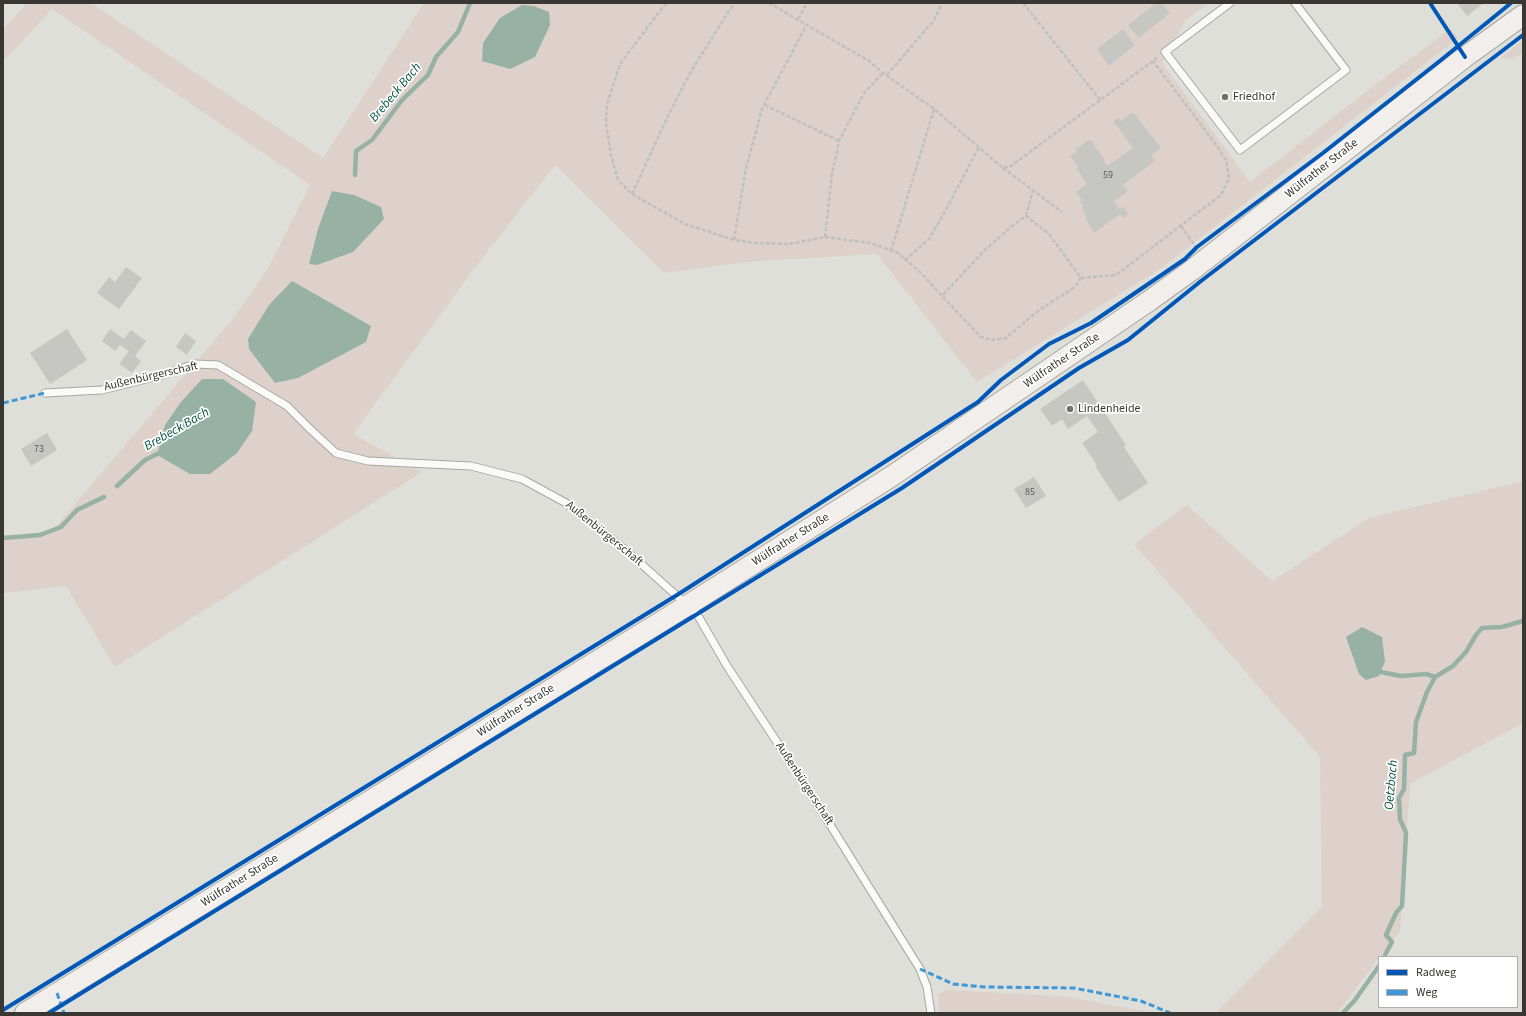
<!DOCTYPE html>
<meta charset="utf-8">
<style>
body{margin:0}
#map{position:relative;width:1526px;height:1016px;overflow:hidden;background:#dfdfd9;font-family:"Source Sans 3",sans-serif}
canvas{display:block}
.frame{position:absolute;inset:0;border:4px solid #383733;pointer-events:none}
.legend{position:absolute;left:1378px;top:956px;width:140px;height:52px;box-sizing:border-box;background:#fff;border:1px solid #afafad;margin:0;padding:5px 7px;list-style:none;font-size:12px;color:#383733}
.legend li{display:flex;align-items:center;gap:8px;height:20px}
.legend b{width:20px;border:1px solid #afafad}
</style>
<div id="map">
<canvas width="1526" height="1016"></canvas>
<div class="frame"></div>
<ul class="legend">
<li><b style="height:5px;background:#0057b8"></b>Radweg</li>
<li><b style="height:5px;background:#3e98d8"></b>Weg</li>
</ul>
</div>
<script>
const ctx = document.querySelector('canvas').getContext('2d');
ctx.lineJoin = 'round';
function fillPath(path, color) { ctx.fillStyle = color; ctx.fill(path, 'evenodd'); }
const toPath = rows => new Path2D(rows.map(r => 'M' + r).join(''));
function trace(path, color, width, dash) { ctx.strokeStyle = color; ctx.lineWidth = width; ctx.lineCap = dash ? 'butt' : 'round'; ctx.setLineDash(dash || []); ctx.stroke(path); }
function label(font, color, halo, rows, align = 'center') {
  ctx.font = font + ' "Source Sans 3",sans-serif'; ctx.lineWidth = 3.5; ctx.setLineDash([]); ctx.textBaseline = 'middle'; ctx.strokeStyle = halo; ctx.fillStyle = color; for (const [text, x, y, turn = 0] of rows) {
    ctx.save(); ctx.translate(x, y); ctx.rotate((+turn || 0) * Math.PI / 180); ctx.textAlign = isNaN(turn) ? turn : align; if (halo) ctx.strokeText(text, 0, 0); ctx.fillText(text, 0, 0); ctx.restore();
  }
}
fillPath(toPath([
 [27,3,91,3,323,158,424,3,1209,3,1186,20,1162,63,1250,182,1372,87,1450,29,1458,38,1160,269,977,382,877,254,747,262,664,273,555,165,474,269,353,434,422,472,115,667,66,586,3,593,3,541,52,531,232,320,268,268,310,185,52,9,3,62,3,29],
 [1523,40,1523,54,1509,59,1501,58],
 [1523,481,1523,723,1410,784,1400,931,1337,1013,1216,1013,1322,907,1320,757,1134,544,1187,505,1272,581,1369,518],
 [946,990,1064,996,1154,1013,939,1013,938,994]
]), '#ded0ca');
fillPath(toPath([
 [522,5,534,6,549,12,550,25,535,57,510,69,482,61,483,43,500,18],
 [332,191,354,195,381,207,384,219,353,252,317,265,309,264,318,229],
 [292,281,371,326,366,342,298,378,275,383,249,349,248,339,269,305],
 [202,379,223,379,256,402,252,431,237,453,210,474,190,474,157,455,165,425,181,402],
 [1362,627,1382,637,1385,661,1379,676,1366,680,1359,674,1346,637]
]), '#97b2a5');
trace(toPath([
 [355,175,356,151,372,140,402,100,428,75,436,57,458,32,470,3],
 [117,486,145,460,161,452],
 [3,538,40,535,61,527,77,510,104,497],
 [1381,672,1401,676,1426,674,1435,677],
 [1384,957,1392,942,1386,935,1396,913,1402,906,1406,833,1400,819,1399,798,1404,789,1405,755,1414,753,1416,722,1427,692,1435,677,1453,666,1466,652,1476,635,1482,628,1502,627,1523,621],
 [1343,1013,1355,1000,1379,966]
]), '#97b2a5', 4.5);
fillPath(toPath([
 [1156,3,1161,3,1170,13,1139,38,1128,25],
 [1457,3,1484,3,1467,16],
 [1123,29,1135,45,1109,66,1097,49],
 [1133,112,1161,148,1151,155,1155,161,1123,185,1128,191,1114,201,1120,209,1123,207,1128,214,1123,218,1120,214,1094,233,1085,218,1087,217,1082,211,1084,210,1082,207,1083,206,1080,201,1082,200,1076,192,1087,184,1076,168,1078,167,1070,156,1077,152,1075,150,1090,139,1105,160,1104,161,1107,166,1133,148,1113,121,1119,118,1121,121],
 [126,267,142,278,119,309,97,293,109,277,115,282],
 [67,329,87,360,50,384,30,353],
 [110,329,124,339,131,330,146,341,135,356,141,361,132,373,119,364,129,351,120,345,115,351,102,341],
 [185,333,196,341,187,355,176,347],
 [1083,380,1126,445,1124,447,1148,483,1119,502,1095,466,1097,465,1082,443,1098,432,1087,416,1068,429,1062,419,1052,426,1040,409],
 [47,433,57,450,31,466,21,449],
 [1034,477,1046,496,1026,508,1014,489]
]), '#c6c7c2');
const lane = toPath([
 [1230,3,1165,52,1240,150,1346,70,1295,3],
 [45,393,102,390,162,375,195,364,218,365,287,406,309,428,336,453,368,461,471,466,522,479,566,503,628,552,697,614,727,666,809,791,920,969,927,987,931,1013]
]);
const secondary = toPath([
 [25,1013,688,605,892,476,1149,301,1192,270,1465,57,1523,15]
]);
trace(lane, '#a7a7a3', 9);
trace(secondary, '#a7a7a3', 22);
trace(toPath([
 [666,3,620,64,607,104,606,123,611,155,618,180,632,194,685,224,734,240,756,243,789,244,825,237,870,243,898,253,921,273,942,296,981,337,992,340,1006,338,1039,310,1075,287,1081,278,1049,234,1026,216,1012,226,982,253,942,296],
 [769,3,869,61,883,73,933,108,1003,168,1011,166,1157,58],
 [1023,3,1101,101],
 [798,19,807,3],
 [887,75,934,20,942,3],
 [765,105,839,141],
 [1003,168,1062,212],
 [632,194,668,116,690,73,734,3],
 [1026,216,1033,190],
 [1181,226,1196,247],
 [825,237,832,174,839,141,864,93,883,73],
 [734,240,746,168,762,109,807,24],
 [891,251,934,109],
 [905,260,929,239,943,215,979,147],
 [1081,278,1116,275,1221,195,1229,178,1226,160,1217,146,1153,61]
]), '#c0c0be', 2.5, [4, 2]);
trace(lane, '#fafaf9', 7);
trace(secondary, '#f1eeec', 20);
trace(toPath([
 [3,403,45,393],
 [920,969,953,984,984,987,1074,988,1141,1001,1170,1013],
 [57,993,64,1013]
]), '#3e98d8', 3, [6, 3]);
trace(toPath([
 [1430,3,1465,57],
 [3,1010,677,595,978,402,1001,380,1049,344,1091,323,1185,259,1197,247,1323,153,1441,60,1511,3],
 [49,1013,902,488,1079,368,1128,340,1201,281,1523,35]
]), '#0057b8', 4);
for (const [x, y, r, color] of [
 [1225,97,4,"#72726d"],
 [1070,409,4,"#72726d"]
]) { const dot = new Path2D(); dot.arc(x, y, r, 0, 2 * Math.PI); ctx.fillStyle = color; ctx.fill(dot); trace(dot, '#fff', 1.5); }
label('10px', '#5c5b57', null, [
 ["59",1108,176],
 ["73",39,450],
 ["85",1030,493]
]);
label('12px', '#383733', '#fff', [
 ["Friedhof",1233,97],
 ["Lindenheide",1078,409]
], 'left');
label('12px', '#383733', '#fff', [
 ["Wülfrather Straße",1322,169,-38],
 ["Wülfrather Straße",1062,361,-34],
 ["Außenbürgerschaft",151,377,-13],
 ["Außenbürgerschaft",604,534,39],
 ["Wülfrather Straße",791,540,-32],
 ["Wülfrather Straße",516,711,-32],
 ["Außenbürgerschaft",804,784,57],
 ["Wülfrather Straße",240,881,-32]
]);
label('italic 13px', '#045440', '#fff', [
 ["Brebeck Bach",396,93,-50],
 ["Brebeck Bach",177,430,-30],
 ["Oetzbach",1392,785,-85]
]);
</script>
